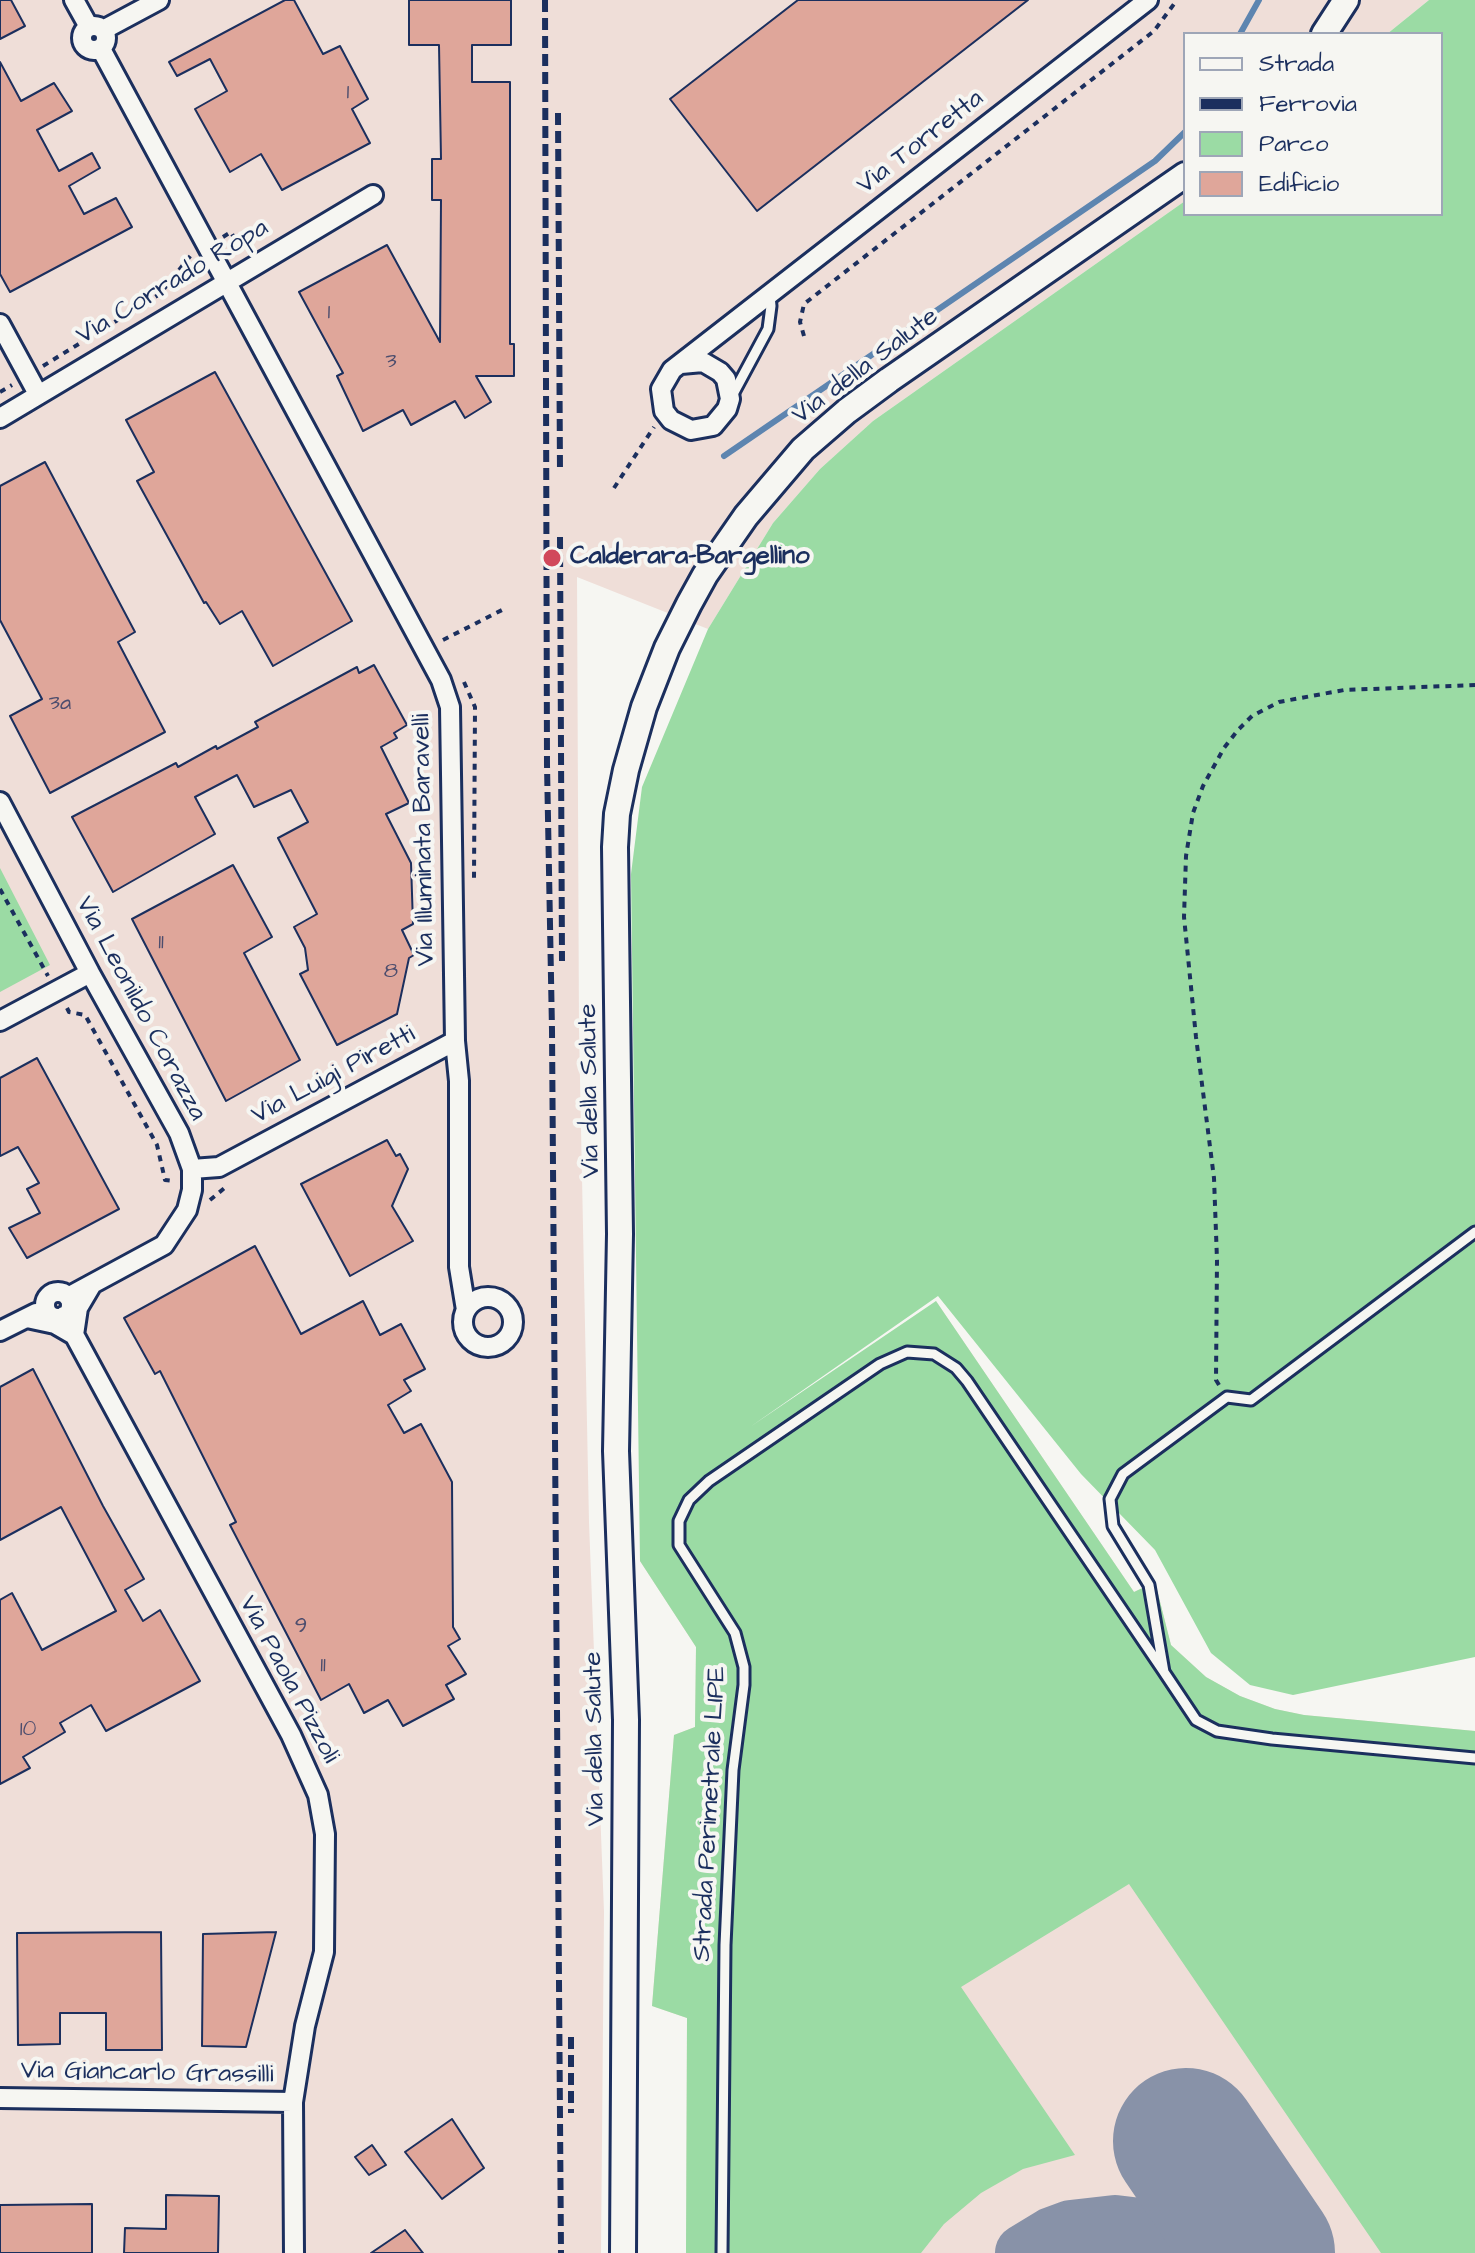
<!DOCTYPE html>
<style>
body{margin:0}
#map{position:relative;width:1475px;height:2253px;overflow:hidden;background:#f6f6f2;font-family:"Architects Daughter",sans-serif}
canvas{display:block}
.legend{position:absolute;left:1183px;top:32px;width:260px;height:184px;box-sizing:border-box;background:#f6f6f2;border:2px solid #9ea6b7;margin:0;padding:10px 14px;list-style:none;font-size:24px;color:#1b2f5e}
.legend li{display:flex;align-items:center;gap:16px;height:40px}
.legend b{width:40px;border:2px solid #9ea6b7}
</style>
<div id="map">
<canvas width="1475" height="2253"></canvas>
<ul class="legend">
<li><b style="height:10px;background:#f6f6f2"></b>Strada</li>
<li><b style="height:10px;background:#1b2f5e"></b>Ferrovia</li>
<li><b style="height:22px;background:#9bdba4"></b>Parco</li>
<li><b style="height:22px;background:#dfa69a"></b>Edificio</li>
</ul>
</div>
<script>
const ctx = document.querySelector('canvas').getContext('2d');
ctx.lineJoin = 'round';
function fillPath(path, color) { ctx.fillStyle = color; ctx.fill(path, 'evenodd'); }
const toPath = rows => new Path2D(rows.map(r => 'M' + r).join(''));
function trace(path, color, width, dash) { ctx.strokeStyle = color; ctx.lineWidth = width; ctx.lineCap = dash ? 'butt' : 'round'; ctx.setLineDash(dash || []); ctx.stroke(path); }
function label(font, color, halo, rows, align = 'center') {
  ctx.font = font + ' "Architects Daughter",sans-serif'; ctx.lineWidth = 8; ctx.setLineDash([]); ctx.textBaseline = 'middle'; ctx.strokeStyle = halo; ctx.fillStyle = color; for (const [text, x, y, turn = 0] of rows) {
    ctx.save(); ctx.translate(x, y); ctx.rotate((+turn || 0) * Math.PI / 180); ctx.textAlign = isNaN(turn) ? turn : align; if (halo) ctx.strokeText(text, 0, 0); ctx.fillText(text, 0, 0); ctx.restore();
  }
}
fillPath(toPath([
 [0,0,1429,0,1387,34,1185,34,1185,201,873,421,820,469,773,523,708,629,577,577,579,1030,589,1522,604,1912,601,2253,0,2253],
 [936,1301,1134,1592,1155,1582,1171,1645,1206,1677,1240,1696,1275,1709,1304,1715,1475,1731,1475,2253,686,2253,687,2018,652,2006,674,1735,695,1727,696,1647,640,1561]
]), '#efded8');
fillPath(toPath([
 [1429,0,1475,0,1475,1657,1293,1695,1250,1685,1211,1653,1155,1550,1081,1474,938,1296,750,1427,936,1301,1134,1592,1155,1582,1171,1645,1206,1677,1240,1696,1275,1709,1304,1715,1475,1731,1475,2253,1381,2253,1129,1884,961,1987,1075,2155,1023,2169,981,2193,944,2224,921,2253,686,2253,687,2018,652,2006,674,1735,695,1727,696,1647,640,1561,631,874,642,787,708,629,773,523,820,469,873,421,1185,201,1185,214,1441,214,1441,34,1387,34],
 [0,868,50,965,0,992]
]), '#9bdba4');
trace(toPath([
 [1240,34,1259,0],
 [724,456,1155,161,1185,132]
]), '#5d85b0', 6);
trace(toPath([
 [1024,2253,1052,2236,1071,2229,1115,2224,1165,2230,1192,2239,1221,2253]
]), '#8892a8', 58);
trace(toPath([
 [1186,2141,1262,2253]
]), '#8892a8', 146);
const building = toPath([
 [0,0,11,0,25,26,0,39,0,0],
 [285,0,294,0,323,54,340,46,368,99,352,109,370,143,282,190,261,154,230,172,195,109,227,91,210,59,177,76,169,62,285,0],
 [409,0,511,0,511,45,472,45,472,82,510,82,510,344,514,344,514,376,476,376,491,402,465,418,455,401,411,425,403,410,363,431,337,376,343,373,299,292,387,245,440,342,441,200,432,200,432,159,441,159,439,45,409,45,409,0],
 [798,0,1028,0,757,211,670,99,798,0],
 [0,62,21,101,54,83,72,111,37,130,59,171,92,153,100,168,69,186,84,214,116,198,132,227,10,292,0,274,0,62],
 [215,372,352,621,273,666,242,611,220,624,206,602,204,603,137,481,154,472,126,420,215,372],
 [45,462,135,632,118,642,165,732,50,793,10,716,42,699,0,620,0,486,45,462],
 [374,665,407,725,394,733,397,738,381,747,409,803,386,814,411,863,413,924,402,930,414,955,409,958,397,1014,337,1045,300,974,308,970,305,948,294,927,317,914,278,838,308,822,291,790,254,807,237,775,195,797,215,834,113,892,72,817,176,763,178,767,216,746,217,749,258,727,255,722,357,667,359,673,374,665],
 [233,865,272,937,244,953,300,1060,226,1101,132,919,233,865],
 [37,1058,119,1209,27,1258,9,1228,40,1213,27,1189,39,1183,18,1147,0,1156,0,1078,37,1058],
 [387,1140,396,1156,400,1154,408,1169,392,1206,413,1241,350,1276,301,1184,387,1140],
 [255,1246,301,1334,363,1301,380,1335,401,1324,425,1369,404,1380,411,1391,388,1405,404,1433,421,1424,452,1482,453,1627,460,1639,448,1646,466,1674,446,1685,454,1699,403,1726,388,1700,364,1713,349,1684,321,1700,230,1525,236,1522,160,1371,155,1374,124,1318,255,1246],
 [33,1369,103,1506,144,1579,125,1590,143,1621,160,1610,200,1681,106,1731,91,1705,60,1723,65,1732,23,1757,30,1768,0,1784,0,1600,12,1593,42,1650,116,1611,61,1507,0,1540,0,1387,33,1369],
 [161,1932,162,2050,106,2050,106,2013,60,2013,60,2044,18,2045,17,1933,161,1932],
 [276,1932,246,2047,202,2046,203,1934,276,1932],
 [452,2119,484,2168,442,2199,405,2152,452,2119],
 [372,2145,386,2165,369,2175,355,2157,372,2145],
 [166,2195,219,2196,218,2253,124,2253,125,2228,166,2229,166,2195],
 [92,2204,92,2253,0,2253,0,2205,92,2204],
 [405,2230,423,2253,371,2253,405,2230]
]);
fillPath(building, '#dfa69a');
trace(building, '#1b2f5e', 2);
const service = toPath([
 [732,396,768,329,771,306,770,296],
 [1164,1672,1196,1720,1217,1731,1272,1739,1475,1758],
 [722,2253,725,1945,733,1770,744,1685,744,1667,735,1633,679,1545,679,1521,689,1500,709,1481,880,1364,907,1352,934,1354,956,1368,967,1381,1164,1672,1149,1585,1113,1526,1110,1499,1123,1474,1227,1397,1251,1400,1475,1232]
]);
const minor = toPath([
 [74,0,89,27],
 '82 38a12 12 0 1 1 24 0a12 12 0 1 1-24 0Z',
 [103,30,159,0],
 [101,49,441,680,450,707,455,1041,459,1081,459,1267,466,1310],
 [0,324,38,394],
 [681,364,703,362,720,372,726,379,730,399,727,409,713,426,691,430,671,420,664,411,661,389,672,370,1148,0],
 [0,418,373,195],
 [0,802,90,973,179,1133,192,1169,192,1190,187,1210,164,1245,68,1297],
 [0,1021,90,973],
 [192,1169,219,1167,455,1041],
 '45 1305a13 13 0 1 1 26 0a13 13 0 1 1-26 0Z',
 '463 1322a25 25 0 1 1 50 0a25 25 0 1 1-50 0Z',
 [64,1316,291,1735,318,1795,325,1834,324,1952,305,2026,293,2102,294,2253],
 [27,1318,55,1324,74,1335,78,1308,91,1286],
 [0,1331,36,1313],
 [0,2098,293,2102]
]);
const tertiary = toPath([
 [1324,34,1346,0],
 [623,2253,626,1720,616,1451,620,1234,615,847,617,814,626,770,644,707,667,648,689,604,705,575,746,516,803,449,847,411,889,380,1185,175]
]);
trace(service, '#1b2f5e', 15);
trace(minor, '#1b2f5e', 24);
trace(tertiary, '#1b2f5e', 30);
trace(toPath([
 [223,237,231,232,241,251],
 [804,336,800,322,804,304,1154,31,1177,0],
 [43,366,160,294,191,255],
 [0,392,12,385],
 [614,488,654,427],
 [443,640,504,609],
 [464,682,475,707,474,879],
 [0,889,48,976],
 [67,1008,69,1012,85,1015,157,1145,165,1180,174,1181],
 [210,1200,227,1186],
 [1219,1385,1216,1380,1217,1260,1214,1178,1196,1037,1184,917,1186,856,1193,813,1203,786,1224,748,1238,730,1252,716,1279,702,1344,690,1475,685]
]), '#1b2f5e', 4, [6, 6]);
trace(service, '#f6f6f2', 9);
trace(minor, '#f6f6f2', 18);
trace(tertiary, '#f6f6f2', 24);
trace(toPath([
 [545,0,547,765,552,1030,561,2253],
 [558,113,560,473],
 [560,537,562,961],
 [571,2037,571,2113]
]), '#1b2f5e', 6, [12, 6]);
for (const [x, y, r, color] of [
 [552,558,10,"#d1495b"]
]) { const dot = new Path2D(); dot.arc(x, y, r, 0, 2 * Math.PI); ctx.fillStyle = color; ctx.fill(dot); trace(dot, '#f6f6f2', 3); }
label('22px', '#4c4d6d', null, [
 ["1",348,93],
 ["1",329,313],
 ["3",391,362],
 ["3a",60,704],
 ["11",161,943],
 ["8",391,972],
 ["9",301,1627],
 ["11",323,1666],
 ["10",28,1730]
]);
label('26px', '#1b2f5e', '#f6f6f2', [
 ["Via Torretta",921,143,-38],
 ["Via Corrado Ropa",173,283,-31],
 ["Via della Salute",866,367,-37],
 ["Via Illuminata Baravelli",425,840,-91],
 ["Via Leonildo Corazza",140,1009,62],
 ["Via Luigi Piretti",334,1076,-28],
 ["Via della Salute",591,1091,-91],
 ["Via Paola Pizzoli",288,1680,62],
 ["Via della Salute",596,1739,-91],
 ["Strada Perimetrale LIPE",711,1814,-87],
 ["Via Giancarlo Grassilli",147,2074,1]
]);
label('bold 26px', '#1b2f5e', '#f6f6f2', [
 ["Calderara-Bargellino",570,558]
], 'left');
</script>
